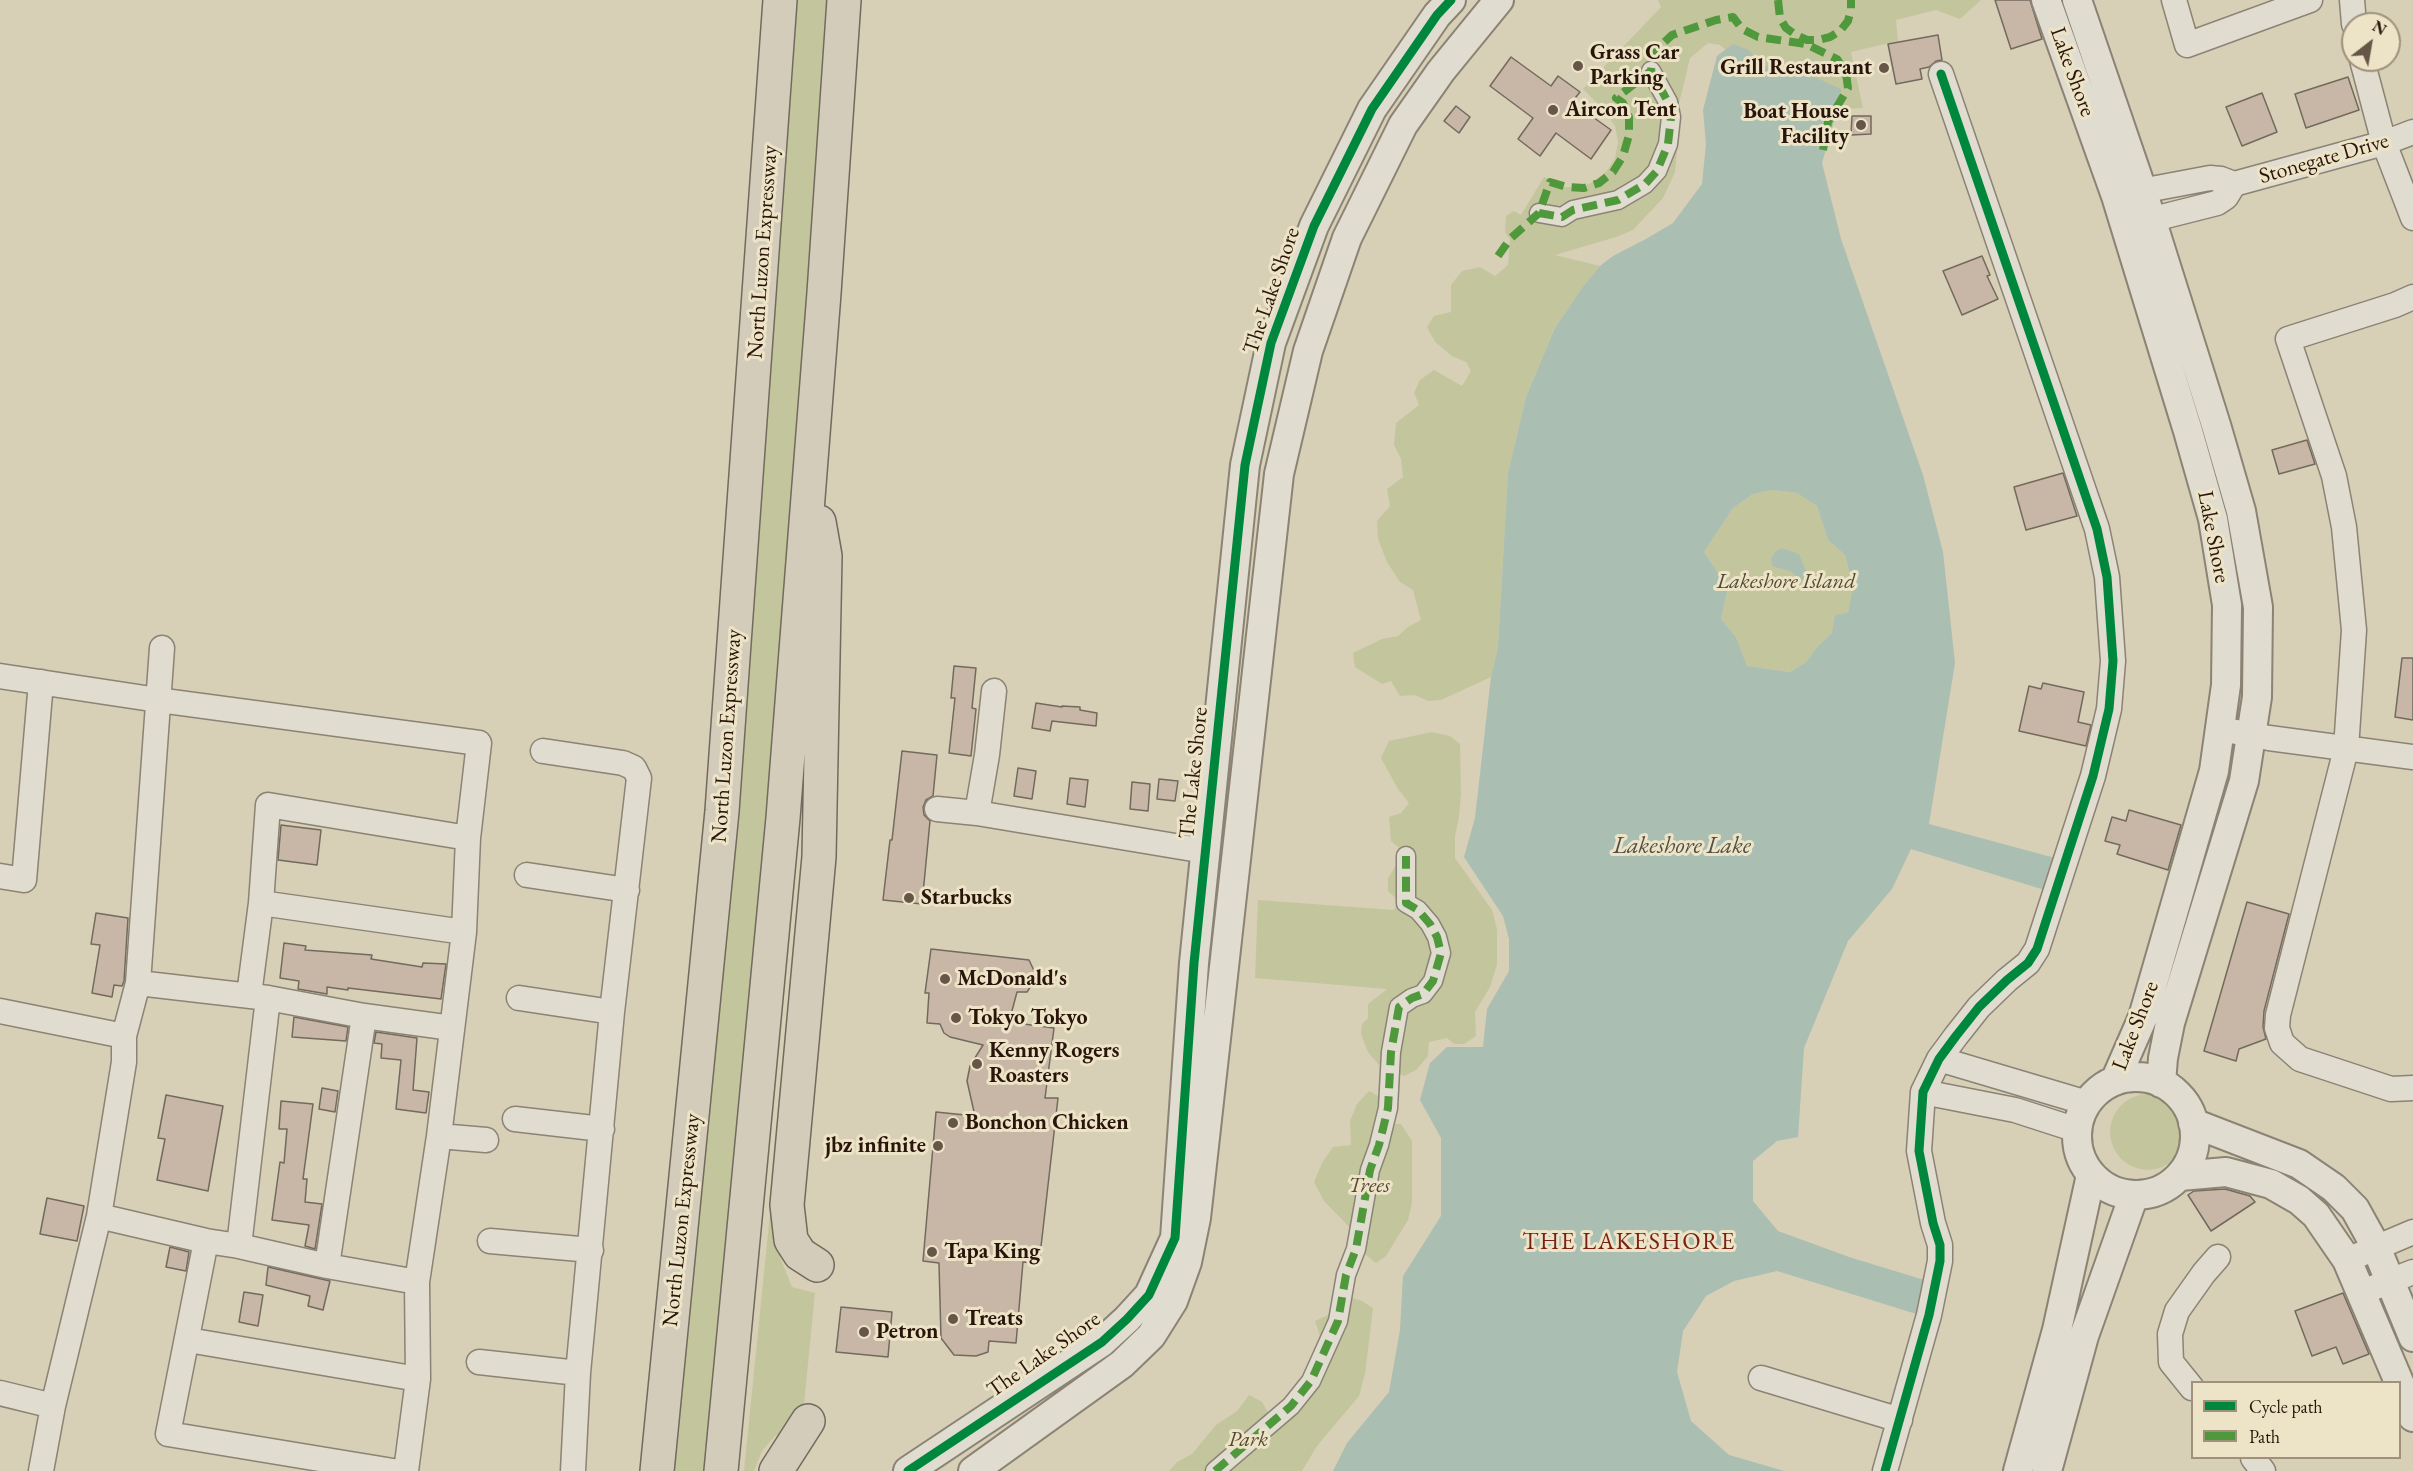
<!DOCTYPE html>
<style>
body{margin:0}
#map{position:relative;width:2413px;height:1471px;overflow:hidden;background:#d7cfb6;font-family:"EB Garamond",serif}
canvas{display:block}
.legend{position:absolute;left:2191px;top:1381px;width:210px;height:78px;box-sizing:border-box;background:#ede4c7;border:2px solid #9f917c;margin:0;padding:8px 10px;list-style:none;font-size:18px;color:#29150b}
.legend li{display:flex;align-items:center;gap:12px;height:30px}
.legend b{width:30px;border:2px solid #9f917c}
.north{position:absolute;left:2341px;top:12px;width:60px;height:60px;box-sizing:border-box;background:#ede4c7;border:2px solid #9f917c;border-radius:50%;rotate:31deg;font-size:16px;font-weight:700;line-height:24px;text-align:center;color:#29150b}
.north::after{content:'';display:block;margin:auto;width:21px;height:27px;background:#665647;clip-path:polygon(50% 0,100% 100%,50% 72%,0 100%)}
</style>
<div id="map">
<canvas width="2413" height="1471"></canvas>
<ul class="legend">
<li><b style="height:8px;background:#00873e"></b>Cycle path</li>
<li><b style="height:8px;background:#4f983b"></b>Path</li>
</ul>
<div class="north">N</div>
</div>
<script>
const ctx = document.querySelector('canvas').getContext('2d');
ctx.lineJoin = 'round';
function fillPath(path, color) { ctx.fillStyle = color; ctx.fill(path, 'evenodd'); }
const toPath = rows => new Path2D(rows.map(r => 'M' + r).join(''));
function trace(path, color, width, dash) { ctx.strokeStyle = color; ctx.lineWidth = width; ctx.lineCap = dash ? 'butt' : 'round'; ctx.setLineDash(dash || []); ctx.stroke(path); }
function label(font, color, halo, rows, align = 'center') {
  ctx.font = font + ' "EB Garamond",serif'; ctx.lineWidth = 6; ctx.setLineDash([]); ctx.textBaseline = 'middle'; ctx.strokeStyle = halo; ctx.fillStyle = color; for (const [text, x, y, turn = 0] of rows) {
    ctx.save(); ctx.translate(x, y); ctx.rotate((+turn || 0) * Math.PI / 180); ctx.textAlign = isNaN(turn) ? turn : align; if (halo) ctx.strokeText(text, 0, 0); ctx.fillText(text, 0, 0); ctx.restore();
  }
}
fillPath(toPath([
 [791,0,831,0,767,855,712,1471,668,1471],
 [1658,0,1981,0,1960,19,1936,10,1896,20,1898,41,1851,52,1863,108,1828,110,1741,63,1720,45,1708,43,1690,58,1674,124,1678,141,1675,172,1663,198,1633,230,1616,237,1555,255,1600,266,1582,288,1555,328,1526,397,1508,473,1498,647,1491,677,1441,700,1428,701,1415,695,1400,696,1391,681,1382,684,1355,667,1353,653,1382,639,1398,636,1408,627,1421,620,1413,590,1400,582,1387,562,1378,539,1377,521,1390,506,1387,489,1403,477,1401,459,1394,445,1396,423,1419,405,1414,393,1420,380,1434,370,1462,386,1471,371,1466,362,1452,356,1435,342,1427,327,1434,316,1451,312,1451,285,1462,271,1480,267,1495,276,1508,265,1510,239,1505,232,1506,216,1514,211,1521,215,1544,177,1565,187,1581,187,1595,181,1607,171,1615,158,1618,142,1615,126,1602,108,1583,89,1661,7],
 [1773,490,1797,493,1817,506,1828,540,1845,555,1853,585,1848,613,1832,633,1819,645,1806,662,1790,672,1747,666,1736,637,1721,619,1728,588,1704,552,1733,508,1753,494],
 [1432,732,1450,736,1460,744,1461,793,1459,817,1455,836,1455,858,1492,910,1497,929,1497,965,1490,987,1475,1012,1476,1036,1464,1044,1454,1044,1447,1038,1429,1042,1428,1056,1416,1070,1404,1076,1378,1064,1368,1052,1361,1034,1362,1024,1368,1018,1368,1004,1387,989,1255,978,1258,900,1394,910,1399,901,1388,891,1388,878,1404,852,1391,841,1389,817,1401,813,1409,803,1398,789,1381,758,1389,741],
 [1369,1091,1387,1101,1391,1124,1401,1124,1412,1141,1412,1203,1408,1220,1386,1256,1376,1263,1360,1250,1355,1233,1324,1201,1314,1182,1322,1163,1333,1147,1351,1145,1350,1121,1357,1104],
 '2110 1132a38 38 0 1 1 76 0a38 38 0 1 1-76 0Z',
 [777,1144,777,1225,780,1257,792,1287,815,1293,802,1424,775,1436,762,1451,754,1471,744,1471],
 [1346,1296,1362,1301,1373,1308,1365,1374,1359,1396,1317,1446,1302,1471,1169,1471,1177,1462,1192,1454,1216,1425,1237,1411,1249,1395,1262,1402,1274,1423,1323,1345,1315,1321,1337,1311]
]), '#c3c69d');
fillPath(toPath([
 [1733,44,1749,50,1762,65,1782,71,1807,70,1819,79,1841,89,1840,100,1822,163,1841,239,1923,475,1943,552,1955,663,1929,824,2055,858,2048,891,1911,849,1892,889,1848,941,1804,1048,1798,1137,1777,1141,1753,1161,1753,1201,1778,1231,1849,1257,1947,1287,1936,1320,1777,1271,1734,1281,1706,1296,1683,1331,1677,1372,1691,1421,1729,1455,1784,1471,1333,1471,1347,1443,1389,1392,1400,1330,1403,1276,1441,1216,1441,1138,1420,1100,1430,1063,1447,1047,1483,1047,1487,1009,1509,971,1509,939,1503,916,1464,857,1475,818,1491,677,1498,647,1508,473,1526,397,1555,328,1582,288,1600,266,1613,256,1646,239,1673,223,1702,184,1706,144,1703,110,1717,56],
 [1773,490,1797,493,1817,506,1828,540,1845,555,1853,585,1848,613,1835,615,1832,633,1819,645,1806,662,1790,672,1747,666,1736,637,1721,619,1728,588,1704,552,1733,508,1753,494],
 [1781,548,1799,554,1805,569,1810,576,1810,582,1807,584,1790,571,1775,567,1772,565,1771,559,1775,552]
]), '#aabeb2');
const building = toPath([
 [1995,0,2030,0,2042,39,2011,49,1995,0],
 [1938,35,1942,60,1936,61,1929,67,1920,69,1922,79,1896,84,1888,44,1938,35],
 [1511,57,1551,86,1558,76,1580,92,1572,102,1611,130,1591,159,1556,133,1540,156,1518,139,1533,118,1490,86,1511,57],
 [2348,77,2359,110,2306,128,2295,94,2348,77],
 [2262,93,2277,132,2242,146,2226,107,2262,93],
 [1456,106,1470,117,1459,133,1444,121,1456,106],
 [1852,116,1871,116,1871,134,1851,135,1852,116],
 [1982,256,1990,275,1987,276,1998,299,1962,315,1943,271,1982,256],
 [2307,440,2315,464,2279,474,2272,450,2307,440],
 [2063,473,2077,516,2026,530,2014,487,2063,473],
 [2402,658,2413,658,2413,720,2395,717,2402,658],
 [954,666,976,668,972,708,976,709,971,756,949,753,955,698,951,698,954,666],
 [2043,683,2084,692,2078,722,2091,725,2086,746,2019,731,2029,686,2041,689,2043,683],
 [1036,703,1062,707,1062,706,1080,707,1080,710,1097,713,1096,726,1052,721,1050,731,1032,728,1036,703],
 [902,751,937,755,933,796,926,800,923,807,924,815,930,821,922,904,883,900,890,840,892,840,902,751],
 [1018,768,1036,771,1032,799,1014,796,1018,768],
 [1070,778,1088,780,1085,807,1067,804,1070,778],
 [1159,779,1178,781,1175,801,1157,799,1159,779],
 [1132,782,1150,784,1148,811,1130,809,1132,782],
 [2129,810,2181,825,2168,870,2117,854,2120,845,2105,841,2112,817,2126,821,2129,810],
 [281,825,321,830,317,865,278,860,281,825],
 [2247,902,2289,914,2264,1011,2263,1027,2266,1039,2239,1049,2236,1061,2204,1051,2247,902],
 [96,913,128,918,124,981,122,986,114,985,112,997,92,993,100,945,91,944,96,913],
 [284,943,306,946,305,950,372,955,371,959,422,967,423,963,446,964,441,999,348,988,348,990,327,987,327,994,298,989,299,981,280,978,284,943],
 [931,949,1029,960,1037,977,1027,992,1017,992,1009,1022,1054,1028,1045,1098,1058,1098,1039,1264,1023,1262,1016,1343,989,1341,988,1352,976,1356,954,1355,941,1338,939,1263,923,1261,936,1112,975,1116,967,1081,970,1066,983,1045,950,1037,944,1033,940,1024,927,1023,929,993,925,993,931,949],
 [294,1017,348,1027,346,1041,292,1037,294,1017],
 [376,1032,417,1038,413,1090,429,1092,426,1113,396,1109,401,1060,381,1058,382,1044,374,1043,376,1032],
 [322,1088,338,1091,335,1112,319,1109,322,1088],
 [166,1095,223,1106,208,1191,157,1180,165,1139,158,1138,166,1095],
 [281,1101,313,1104,303,1179,307,1179,305,1202,322,1204,315,1249,305,1246,309,1225,272,1220,280,1162,284,1163,287,1129,279,1129,281,1101],
 [2225,1189,2250,1196,2255,1202,2211,1231,2188,1195,2194,1191,2225,1189],
 [47,1198,84,1206,77,1241,40,1234,47,1198],
 [170,1247,189,1252,186,1271,166,1267,170,1247],
 [268,1267,330,1281,323,1310,308,1306,310,1296,266,1285,268,1267],
 [244,1292,263,1295,258,1326,239,1322,244,1292],
 [2343,1293,2369,1354,2343,1364,2336,1347,2312,1356,2295,1311,2343,1293],
 [841,1307,892,1312,888,1357,836,1352,841,1307]
]);
fillPath(building, '#c8b7a7');
trace(building, '#726a5d', 1.5);
const pedestrian = toPath([
 [1539,213,1562,217,1573,210,1618,200,1645,184,1657,171,1668,144,1671,117,1668,102,1651,71],
 [1215,1471,1291,1406,1311,1381,1338,1321,1346,1275,1356,1249,1370,1170,1379,1145,1388,1108,1391,1052,1399,1007,1412,998,1423,994,1433,981,1441,953,1437,937,1430,924,1418,910,1406,903,1406,856]
]);
const minor = toPath([
 [2174,0,2187,45,2310,0],
 [2352,0,2354,24],
 [2362,60,2384,143,2413,218],
 [2125,194,2210,178,2221,179,2234,184,2384,143,2413,132],
 [2134,224,2217,203,2226,197,2234,184],
 [2413,297,2395,305,2288,339,2334,476,2344,527,2354,630,2346,749,2278,1015,2277,1028,2282,1043,2300,1059,2391,1089,2413,1088],
 [0,676,158,700,479,743,468,838,464,932,439,1136,417,1282,418,1379,406,1471],
 [2220,729,2269,738,2413,757],
 [543,751,623,763,634,768,639,778,612,1012,578,1373,573,1471],
 [937,809,977,813,1205,851],
 [977,813,987,755,994,691],
 [527,875,627,890],
 [0,876,24,880,41,682],
 [261,903,464,932],
 [138,983,268,998,364,1016,452,1028],
 [249,995,261,903,268,805,468,838],
 [519,998,612,1012],
 [0,1011,124,1036],
 [1939,1059,2087,1103],
 [1923,1092,2015,1110,2077,1130],
 [515,1119,602,1129],
 [439,1136,486,1140],
 [99,1216,206,1241,239,1246,327,1266,417,1282],
 [206,1241,168,1434,393,1471],
 [490,1241,591,1250],
 [239,1246,268,998],
 [2347,1260,2413,1232],
 [327,1266,364,1016],
 [2363,1292,2413,1272],
 [188,1340,418,1379],
 [479,1362,578,1373],
 [1761,1378,1900,1420],
 [2192,1388,2171,1362,2170,1334,2177,1311,2204,1273,2218,1257],
 [0,1393,53,1406],
 [2253,1458,2263,1471],
 [41,1471,53,1406,99,1216,124,1062,124,1036,138,983,162,648],
 [1885,1471,1929,1315,1940,1261,1940,1245,1933,1223,1919,1151,1923,1092,1939,1059,1956,1036,1979,1007,2007,980,2028,963,2037,949,2093,776,2109,709,2113,661,2107,577,2097,529,1941,74]
]);
const tertiary = toPath([
 [2046,0,2116,196,2188,431,2213,519,2227,605,2226,685,2214,771,2143,1017,2115,1081],
 [2077,0,2142,190,2216,425,2241,511,2258,607,2257,697,2244,781,2170,1023,2163,1058,2161,1083],
 '2077 1136a59 59 0 1 1 118 0a59 59 0 1 1-118 0Z',
 [2193,1123,2299,1164,2334,1188,2355,1209,2376,1247,2413,1337],
 [2180,1176,2226,1172,2271,1184,2299,1200,2316,1215,2347,1260,2399,1382],
 [2400,1384,2413,1417],
 [908,1471,1102,1342,1127,1319,1149,1295,1175,1238,1194,963,1245,465,1271,343,1314,226,1372,109,1437,15,1451,0],
 [973,1471,1122,1364,1151,1336,1173,1301,1187,1262,1196,1218,1279,474,1308,351,1347,238,1403,125,1441,71,1499,0],
 [2018,1471,2057,1330,2091,1175],
 [2047,1471,2084,1336,2134,1195]
]);
const motorway = toPath([
 [817,1265,800,1254,791,1240,787,1205,819,857,825,556,819,522],
 [657,1471,722,811,780,0],
 [721,1471,783,818,824,293,844,0],
 [776,1471,808,1421]
]);
trace(pedestrian, '#8b8374', 21);
trace(minor, '#8b8374', 27);
trace(tertiary, '#8b8374', 32);
trace(motorway, '#726a5d', 36);
trace(pedestrian, '#e0dccf', 18);
trace(minor, '#e0dccf', 24);
trace(tertiary, '#e0dccf', 28);
trace(motorway, '#d4ccbb', 33);
trace(toPath([
 [1778,0,1780,18,1786,28,1796,35,1807,40,1818,40,1830,37,1840,31,1848,21,1851,9,1851,0],
 [1539,213,1562,217,1573,210,1618,200,1645,184,1657,171,1668,144,1671,117,1668,102,1651,71],
 [1498,256,1510,239,1539,213,1550,182,1567,187,1584,188,1599,183,1613,172,1623,156,1629,135,1629,117,1623,103,1616,98,1651,71,1653,53,1672,35,1716,20,1733,17,1742,29,1758,37,1806,44,1837,59,1846,73,1848,88,1828,122,1823,150],
 [1215,1471,1291,1406,1311,1381,1338,1321,1346,1275,1356,1249,1370,1170,1379,1145,1388,1108,1391,1052,1399,1007,1412,998,1423,994,1433,981,1441,953,1437,937,1430,924,1418,910,1406,903,1406,856]
]), '#4f983b', 8, [15, 8]);
trace(toPath([
 [908,1471,1102,1342,1127,1319,1149,1295,1175,1238,1194,963,1245,465,1271,343,1314,226,1372,109,1437,15,1451,0],
 [1885,1471,1929,1315,1940,1261,1940,1245,1933,1223,1919,1151,1923,1092,1939,1059,1956,1036,1979,1007,2007,980,2028,963,2037,949,2093,776,2109,709,2113,661,2107,577,2097,529,1941,74]
]), '#00873e', 9);
for (const [x, y, r, color] of [
 [1578,66,6,"#665647"],
 [1884,68,6,"#665647"],
 [1553,110,6,"#665647"],
 [1861,125,6,"#665647"],
 [909,898,6,"#665647"],
 [945,979,6,"#665647"],
 [956,1018,6,"#665647"],
 [977,1064,6,"#665647"],
 [953,1123,6,"#665647"],
 [938,1146,6,"#665647"],
 [932,1252,6,"#665647"],
 [953,1319,6,"#665647"],
 [864,1332,6,"#665647"]
]) { const dot = new Path2D(); dot.arc(x, y, r, 0, 2 * Math.PI); ctx.fillStyle = color; ctx.fill(dot); trace(dot, '#ede4c7', 2); }
label('bold 22px', '#29150b', '#ede4c7', [
 ["Grass Car",1590,53],
 ["Parking",1590,78],
 ["Grill Restaurant",1872,68,"right"],
 ["Aircon Tent",1565,110],
 ["Boat House",1849,112,"right"],
 ["Facility",1849,137,"right"],
 ["Starbucks",921,898],
 ["McDonald's",957,979],
 ["Tokyo Tokyo",968,1018],
 ["Kenny Rogers",989,1051],
 ["Roasters",989,1076],
 ["Bonchon Chicken",965,1123],
 ["jbz infinite",926,1146,"right"],
 ["Tapa King",944,1252],
 ["Treats",965,1319],
 ["Petron",876,1332]
], 'left');
label('22px', '#29150b', '#ede4c7', [
 ["Lake Shore",2072,72,70],
 ["Stonegate Drive",2324,159,-16],
 ["North Luzon Expressway",763,252,-86],
 ["The Lake Shore",1272,291,-71],
 ["Lake Shore",2213,537,79],
 ["North Luzon Expressway",727,736,-86],
 ["The Lake Shore",1194,773,-84],
 ["Lake Shore",2136,1026,-69],
 ["North Luzon Expressway",682,1220,-84],
 ["The Lake Shore",1044,1355,-35]
]);
label('italic 22px', '#524831', '#ede4c7', [
 ["Lakeshore Island",1786,582],
 ["Trees",1369,1186],
 ["Park",1248,1440]
]);
label('italic 24px', '#504e45', '#ede4c7', [
 ["Lakeshore Lake",1682,846]
]);
ctx.letterSpacing = '1.5px';
label('24px', '#7a1f14', '#ede4c7', [
 ["THE LAKESHORE",1629,1242]
]);
ctx.letterSpacing = '0px';
</script>
